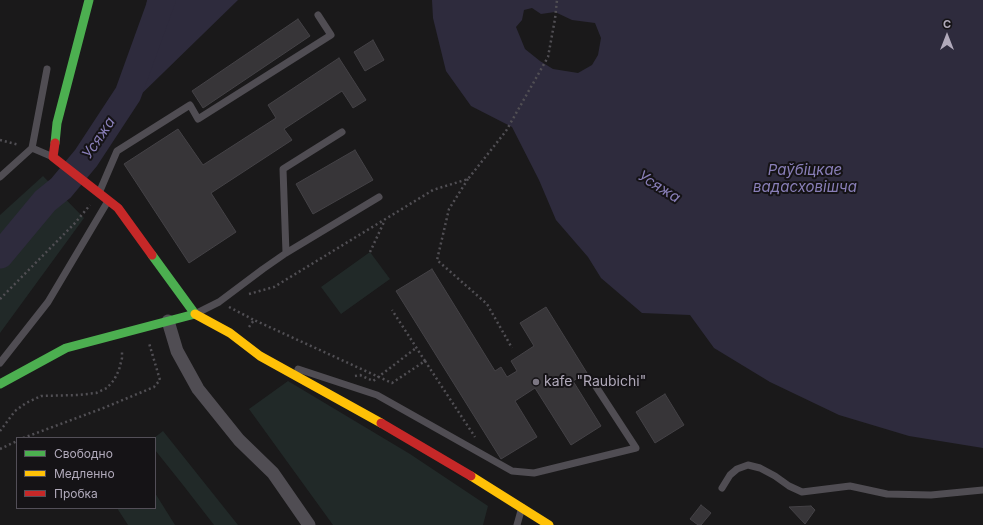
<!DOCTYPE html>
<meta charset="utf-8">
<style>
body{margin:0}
#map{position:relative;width:983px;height:525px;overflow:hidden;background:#1a191a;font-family:Inter,sans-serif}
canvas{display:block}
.legend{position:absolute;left:16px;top:437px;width:140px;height:72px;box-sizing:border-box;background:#151316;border:1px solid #534f58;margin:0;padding:5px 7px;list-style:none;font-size:12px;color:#b1aabb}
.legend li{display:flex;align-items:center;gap:8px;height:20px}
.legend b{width:20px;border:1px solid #534f58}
.north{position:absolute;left:927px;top:16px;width:40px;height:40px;-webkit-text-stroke:3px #151316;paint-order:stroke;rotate:0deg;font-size:11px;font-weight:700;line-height:16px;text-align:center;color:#b1aabb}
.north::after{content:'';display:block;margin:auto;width:14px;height:18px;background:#b1aabb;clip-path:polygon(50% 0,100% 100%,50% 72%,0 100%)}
</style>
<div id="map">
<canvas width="983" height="525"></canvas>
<ul class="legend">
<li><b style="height:5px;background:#4caf50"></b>Свободно</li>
<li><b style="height:5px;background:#ffc107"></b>Медленно</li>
<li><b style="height:5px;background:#c62828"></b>Пробка</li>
</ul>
<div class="north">С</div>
</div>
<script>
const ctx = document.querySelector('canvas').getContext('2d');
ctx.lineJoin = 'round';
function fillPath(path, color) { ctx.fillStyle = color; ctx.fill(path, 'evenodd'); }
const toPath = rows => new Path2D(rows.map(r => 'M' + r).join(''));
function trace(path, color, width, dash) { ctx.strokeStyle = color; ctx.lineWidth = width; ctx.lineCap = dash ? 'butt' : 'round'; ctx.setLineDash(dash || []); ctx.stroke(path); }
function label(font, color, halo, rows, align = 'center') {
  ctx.font = font + ' Inter,sans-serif'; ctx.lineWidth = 4; ctx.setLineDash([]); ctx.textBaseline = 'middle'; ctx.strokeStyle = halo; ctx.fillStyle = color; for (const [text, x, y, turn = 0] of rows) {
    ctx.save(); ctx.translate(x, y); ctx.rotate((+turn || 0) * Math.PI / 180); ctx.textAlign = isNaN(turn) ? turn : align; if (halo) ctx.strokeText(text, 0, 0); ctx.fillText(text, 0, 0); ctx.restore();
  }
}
fillPath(toPath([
 [43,176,84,218,0,333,0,215],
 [370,252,390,279,341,314,321,287],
 [288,381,410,454,488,506,483,525,333,525,249,409],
 [163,431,238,525,214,525,183,485,155,450,155,438,154,438],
 [155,493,175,525,128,525,117,508,155,508]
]), '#212928');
fillPath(toPath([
 [147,0,238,0,127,108,138,70,139,46],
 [432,0,983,0,983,448,909,436,839,415,770,382,714,348,690,315,642,313,601,278,588,257,556,220,539,180,512,127,471,106,446,71,433,18],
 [532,8,541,14,555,12,572,20,595,23,601,38,598,55,592,65,578,73,553,69,540,61,525,49,516,27,522,20,524,10]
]), '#2e2b3d');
trace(toPath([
 [0,255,45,201,61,188,86,158,128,94,162,0]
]), '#2e2b3d', 27);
const building = toPath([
 [298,19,310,36,203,108,192,91,298,19],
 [373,40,384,60,365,71,354,52,373,40],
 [339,58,366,100,353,108,342,91,284,129,292,140,211,193,236,232,189,263,124,164,178,129,203,165,276,118,268,105,339,58],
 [355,150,373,180,313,214,296,184,355,150],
 [432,269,495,371,501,367,507,377,517,371,511,361,534,346,520,323,546,307,587,373,573,381,601,426,571,445,535,388,515,401,537,437,501,459,396,291,432,269],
 [665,394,684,425,655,443,636,412,665,394],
 [701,505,711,513,701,525,698,525,690,519,701,505],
 [811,506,815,510,805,524,789,507,811,506]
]);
fillPath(building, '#373538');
trace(building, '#444246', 1);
trace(toPath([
 [0,140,19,145],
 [468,179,449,209,437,260,487,304,512,348],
 [370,252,385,220],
 [249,294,274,287,433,190,468,179,506,131,548,57,555,19,557,0],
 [0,299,75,223,90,205],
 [229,307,254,320],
 [249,327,254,320,392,383,425,361,392,310],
 [425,361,475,437],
 [355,376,360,375,373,381,416,348],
 [0,431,15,411,26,403,41,396,78,395,96,393,107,388,114,380,119,370,122,358,122,350],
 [23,438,106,407,154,387,160,380,149,343],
 [0,449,17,441]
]), '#514f54', 2.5, [2, 3]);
trace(toPath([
 [47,69,32,148,53,157],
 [0,177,32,148],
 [99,193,117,151,190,105,198,119,331,35,318,15],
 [286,253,283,169,342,132],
 [197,313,219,302,263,269,286,253,379,197],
 [0,363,48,302,108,201],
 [298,369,377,395,512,471,534,473,636,448,593,382],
 [722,488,730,475,737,469,748,465,760,468,775,476,789,486,802,492,850,486,887,494,931,495,983,490],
 [517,525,522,507]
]), '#504d53', 7);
trace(toPath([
 [168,321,177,351,198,389,239,440,273,473,309,525]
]), '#504d53', 13);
trace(toPath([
 [55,143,57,123,89,0],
 [0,384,66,348,195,314,152,255]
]), '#4caf50', 9);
trace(toPath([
 [195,314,230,333,260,356,381,423],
 [471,476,549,525]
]), '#ffc107', 9);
trace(toPath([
 [55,143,53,157,118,208,152,255],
 [381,423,471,476]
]), '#c62828', 9);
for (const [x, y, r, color] of [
 [536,382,4,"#7c7783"]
]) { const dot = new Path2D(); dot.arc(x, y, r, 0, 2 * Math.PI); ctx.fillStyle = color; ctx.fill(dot); trace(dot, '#151316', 1.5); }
label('14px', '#b1aabb', '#151316', [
 ["kafe \"Raubichi\"",544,382]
], 'left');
label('italic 15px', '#897fb8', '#151316', [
 ["Усяжа",99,138,-56],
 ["Раўбіцкае",805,170],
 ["вадасховішча",805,187],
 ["Усяжа",659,187,32]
]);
</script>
